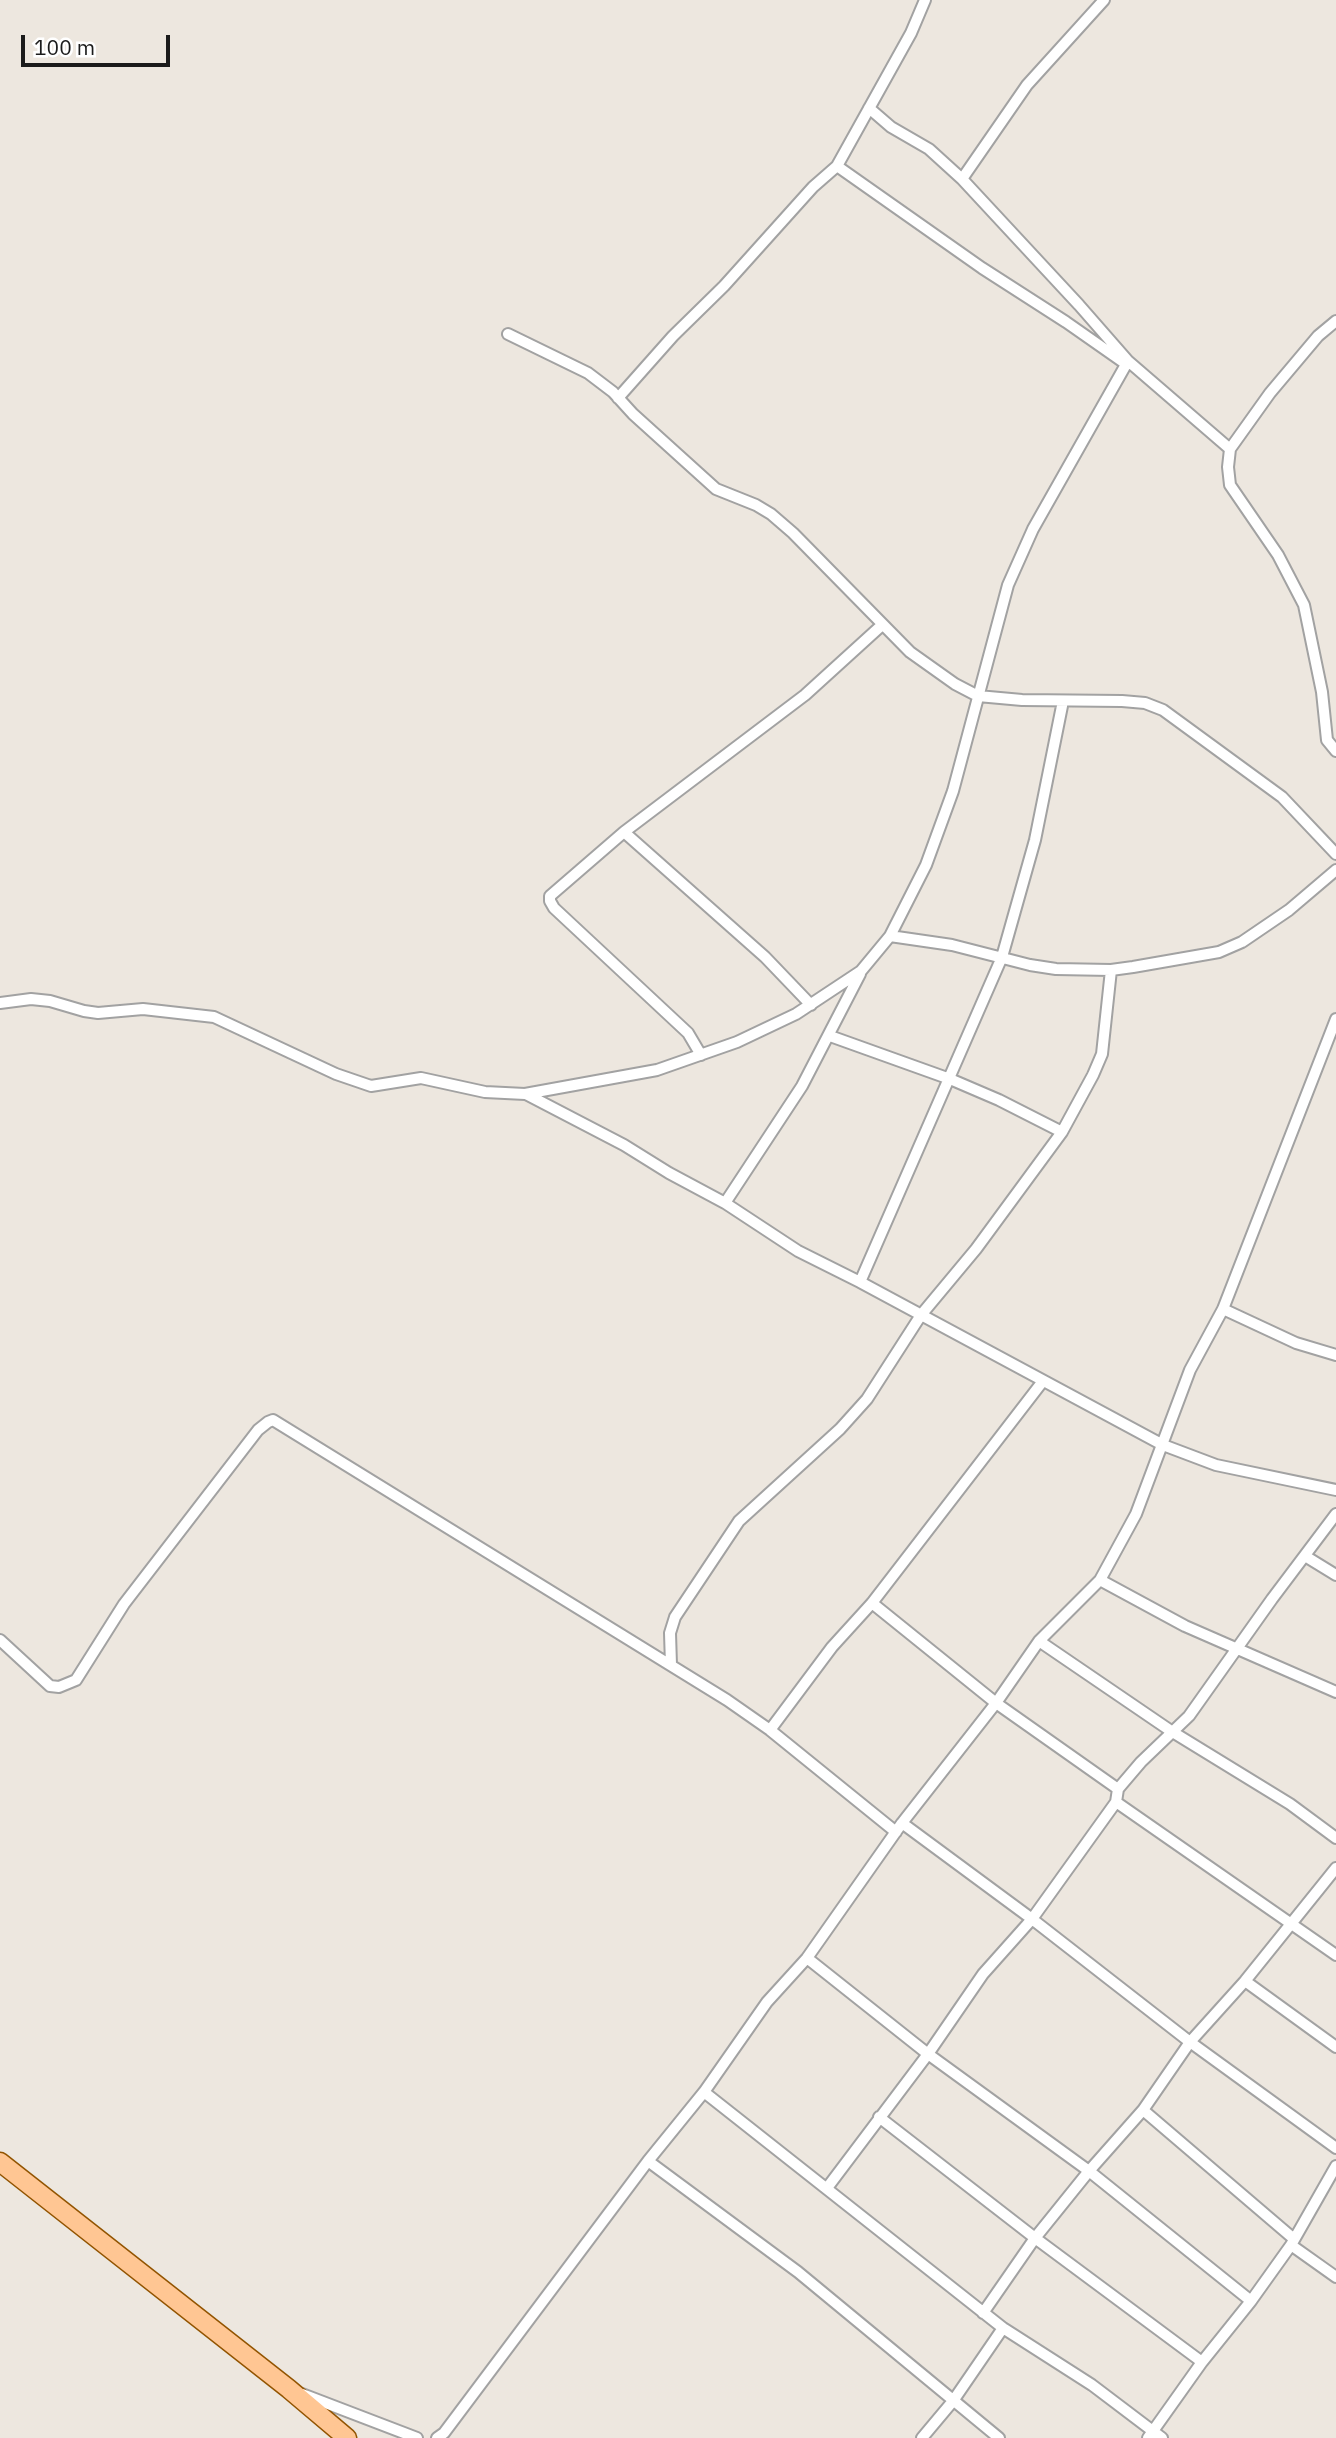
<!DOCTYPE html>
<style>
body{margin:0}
#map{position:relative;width:1336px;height:2438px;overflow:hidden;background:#ede7df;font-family:"IBM Plex Sans",sans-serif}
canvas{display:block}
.scale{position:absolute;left:21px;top:35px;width:149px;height:32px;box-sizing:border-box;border:4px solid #1b1b1b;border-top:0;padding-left:9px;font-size:21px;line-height:24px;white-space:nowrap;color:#1b1b1b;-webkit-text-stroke:5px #fff;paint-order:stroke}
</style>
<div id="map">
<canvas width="1336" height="2438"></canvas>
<div class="scale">100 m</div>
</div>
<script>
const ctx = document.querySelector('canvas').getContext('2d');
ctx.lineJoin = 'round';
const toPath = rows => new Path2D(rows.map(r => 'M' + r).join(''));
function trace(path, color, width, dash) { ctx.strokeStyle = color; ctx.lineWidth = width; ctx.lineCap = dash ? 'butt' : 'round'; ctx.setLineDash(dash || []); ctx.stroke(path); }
const street = toPath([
 [869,108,891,127,929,149,962,179,1079,305,1128,361,1230,449],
 [837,166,911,33,925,0],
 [962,179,1027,85,1104,0],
 [1336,321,1318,336,1270,393,1230,449,1228,467,1230,485,1278,555,1304,605,1322,692,1327,740,1336,751],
 [508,334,588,373,613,392,633,414,716,489,756,505,771,514,793,533,910,652,955,684,978,696,1022,700,1122,701,1145,703,1163,710,1282,797,1336,854],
 [618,398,673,336,724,286,813,187,837,166,982,268,1066,322,1126,364],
 [624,832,765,957,811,1005],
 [890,936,952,945,1030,965,1056,969,1111,970,1133,967,1219,952,1242,942,1289,910,1336,870],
 [0,1003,31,999,50,1001,84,1011,98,1013,143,1009,214,1017,336,1074,371,1086,421,1078,485,1092,525,1094,657,1070,737,1042,796,1014,861,971,890,936,926,865,953,791,1008,585,1033,529,1128,361],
 [830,1036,950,1079,999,1100,1062,1132],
 [701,1055,688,1033,554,908,550,901,550,896,624,832,805,695,882,625],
 [526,1094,624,1145,669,1173,725,1203,798,1251,860,1282,1163,1445,1216,1465,1336,1490],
 [725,1203,802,1086,860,974],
 [860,1282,1002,957,1035,840,1063,701],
 [1223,1309,1296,1343,1336,1355],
 [1305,1556,1336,1575],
 [1100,1580,1185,1626,1336,1692],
 [872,1603,996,1703,1118,1789],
 [0,1640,50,1686,59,1687,76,1680,124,1604,258,1430,268,1422,273,1420,727,1700,770,1730,896,1832],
 [1039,1641,1171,1731,1290,1804,1336,1838],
 [671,1665,670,1633,675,1617,739,1521,840,1429,867,1399,921,1315,976,1249,1062,1132,1093,1075,1102,1054,1111,970],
 [770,1730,832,1647,872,1603,1043,1381],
 [1116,1802,1336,1955],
 [902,1823,1032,1919,1190,2042,1336,2148],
 [807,1958,928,2054,1089,2171,1251,2301],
 [1245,1981,1336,2047],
 [704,2092,1003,2328,1092,2385,1162,2438],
 [1143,2110,1294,2239],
 [879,2117,1035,2238,1202,2362],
 [648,2161,798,2272,999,2438],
 [827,2188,928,2054,983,1974,1032,1919,1116,1802,1118,1789,1141,1762,1189,1716,1272,1599,1336,1514],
 [1291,2245,1336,2277],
 [983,2313,1035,2238,1089,2171,1143,2110,1190,2042,1245,1981,1336,1868],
 [302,2394,417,2438],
 [437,2438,444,2433,648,2161,704,2092,767,2002,807,1958,902,1823,996,1703,1039,1641,1100,1580,1136,1514,1190,1370,1223,1309,1336,1019],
 [922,2438,953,2401,1003,2328],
 [1148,2438,1202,2362,1251,2301,1291,2245,1336,2166]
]);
const primary = toPath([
 [0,2162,289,2389,347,2438]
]);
trace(street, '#a2a2a2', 14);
trace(primary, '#925400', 21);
trace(street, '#fff', 10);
trace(primary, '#ffc693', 18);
</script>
